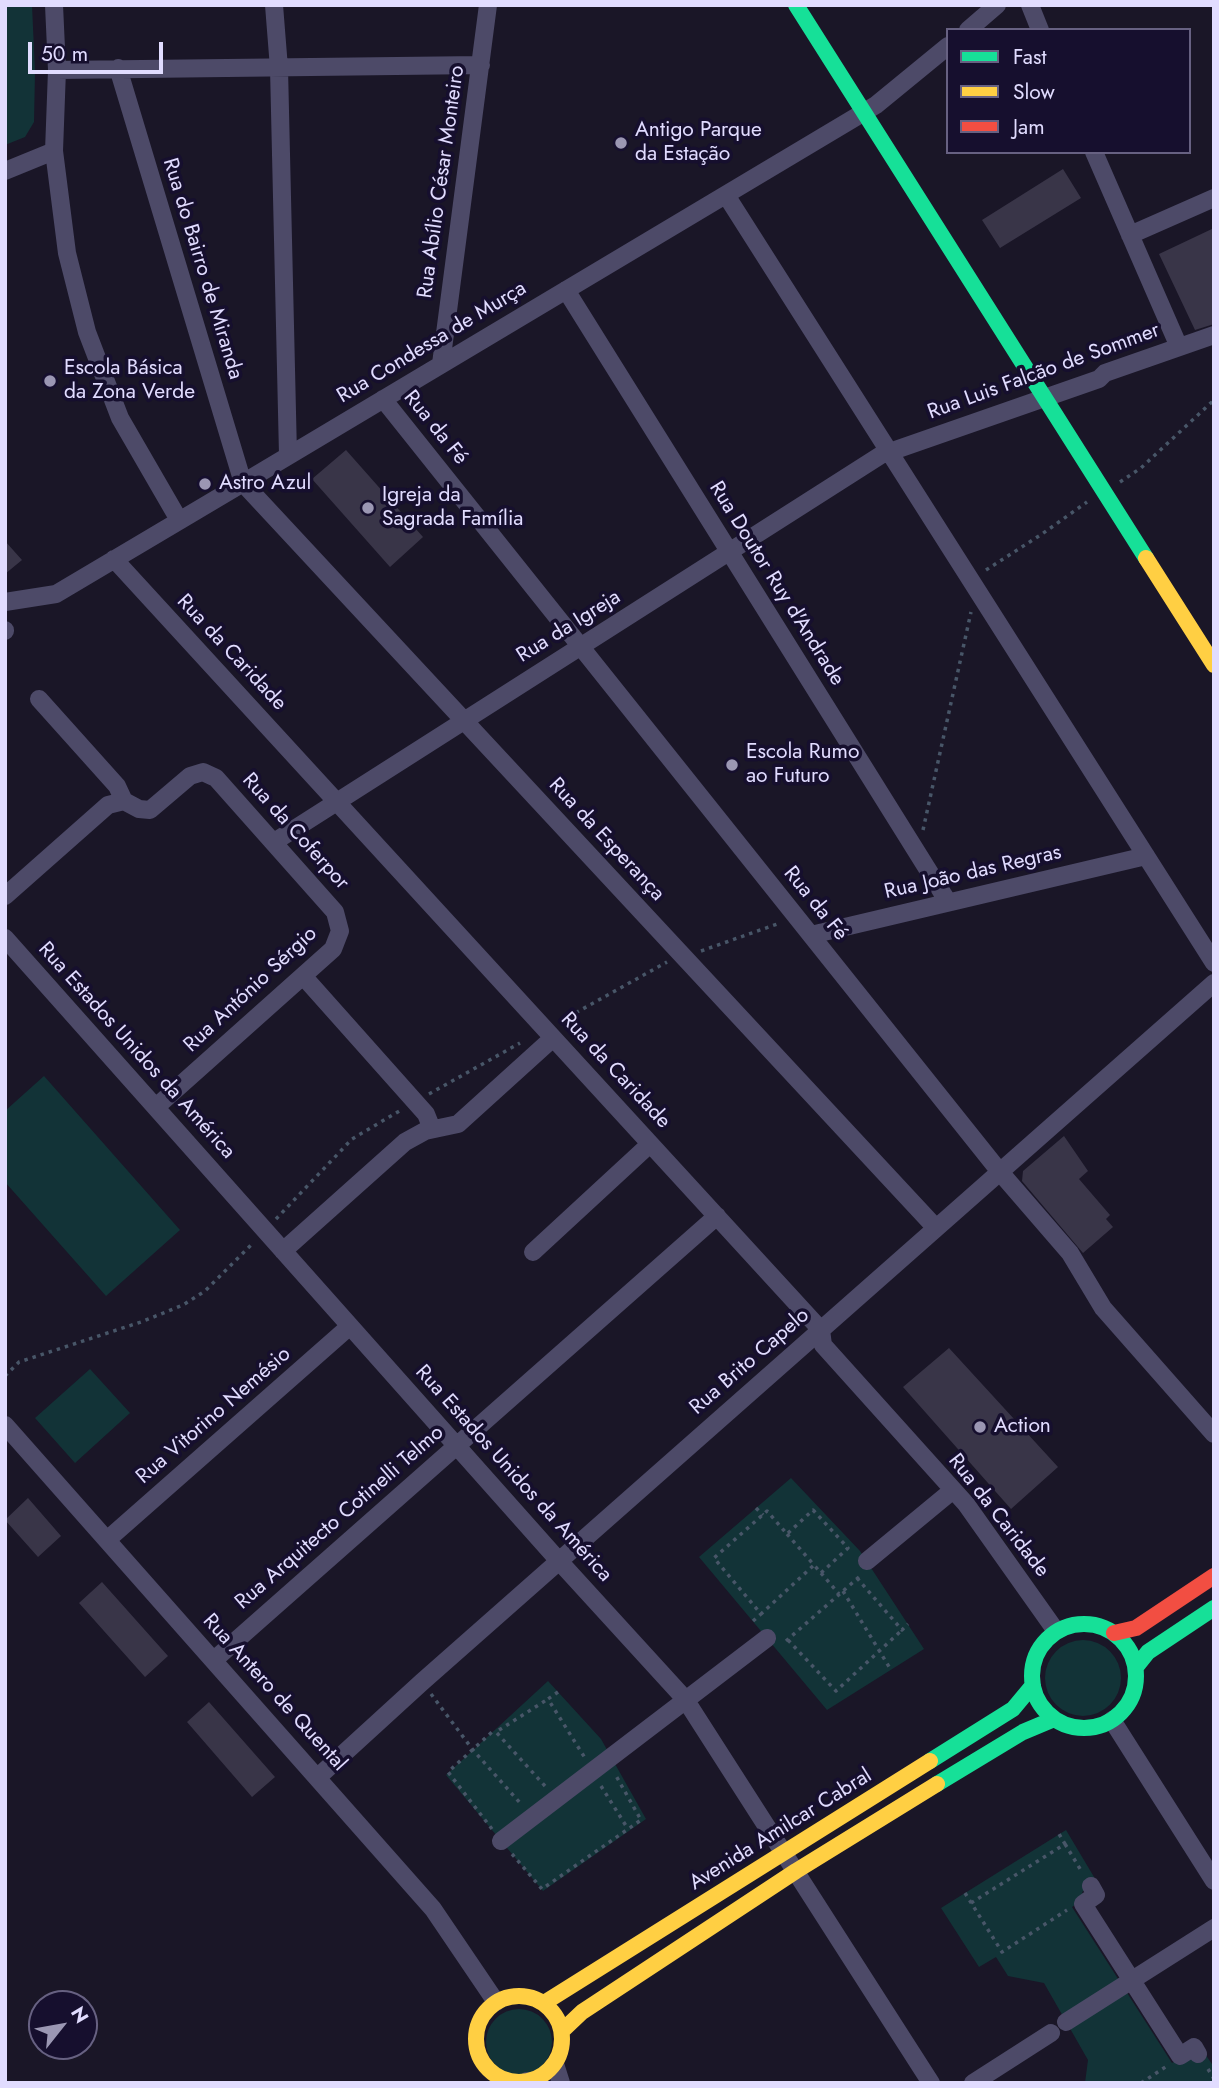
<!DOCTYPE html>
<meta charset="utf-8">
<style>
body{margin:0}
#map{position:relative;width:1219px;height:2088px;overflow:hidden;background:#1a1627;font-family:Jost,sans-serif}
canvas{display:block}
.frame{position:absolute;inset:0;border:7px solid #e1dcff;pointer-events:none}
.legend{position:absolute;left:946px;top:28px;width:245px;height:126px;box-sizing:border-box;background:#160f2e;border:2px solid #676182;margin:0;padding:9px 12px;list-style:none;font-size:21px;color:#e1dcff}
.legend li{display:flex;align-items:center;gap:14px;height:35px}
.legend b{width:35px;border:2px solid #676182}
.north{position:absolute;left:28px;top:1990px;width:70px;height:70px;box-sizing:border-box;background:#160f2e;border:2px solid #676182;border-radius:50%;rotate:59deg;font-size:19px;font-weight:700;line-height:28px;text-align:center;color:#e1dcff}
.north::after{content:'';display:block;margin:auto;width:24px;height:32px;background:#9b97b3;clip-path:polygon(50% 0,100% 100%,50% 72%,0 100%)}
.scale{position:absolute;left:28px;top:42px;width:135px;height:32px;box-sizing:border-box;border:4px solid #e1dcff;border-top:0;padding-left:9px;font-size:21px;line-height:24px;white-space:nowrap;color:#e1dcff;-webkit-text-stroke:5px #160f2e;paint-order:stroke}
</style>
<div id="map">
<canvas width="1219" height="2088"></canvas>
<div class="frame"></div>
<ul class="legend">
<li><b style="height:9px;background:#16e098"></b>Fast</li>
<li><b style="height:9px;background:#ffcf43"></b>Slow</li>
<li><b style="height:9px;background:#f24e42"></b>Jam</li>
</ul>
<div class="north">N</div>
<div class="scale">50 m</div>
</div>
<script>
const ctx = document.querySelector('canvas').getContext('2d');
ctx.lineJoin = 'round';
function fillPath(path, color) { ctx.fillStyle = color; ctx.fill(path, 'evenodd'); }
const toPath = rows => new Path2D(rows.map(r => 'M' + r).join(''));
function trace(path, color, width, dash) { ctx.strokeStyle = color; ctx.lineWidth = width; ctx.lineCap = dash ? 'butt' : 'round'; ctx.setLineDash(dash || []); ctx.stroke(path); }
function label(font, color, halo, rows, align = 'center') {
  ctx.font = font + ' Jost,sans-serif'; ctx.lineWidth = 7; ctx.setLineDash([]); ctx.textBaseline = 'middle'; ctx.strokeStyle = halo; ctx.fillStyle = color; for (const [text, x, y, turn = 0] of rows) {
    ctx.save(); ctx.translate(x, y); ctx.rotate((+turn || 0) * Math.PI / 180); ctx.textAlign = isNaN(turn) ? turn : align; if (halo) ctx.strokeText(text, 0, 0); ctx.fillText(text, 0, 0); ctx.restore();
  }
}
fillPath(toPath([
 [5,5,32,5,35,72,34,122,25,137,5,145],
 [44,1076,180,1230,106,1296,5,1182,5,1111],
 [90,1369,130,1413,75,1463,35,1418],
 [791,1478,860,1551,924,1649,827,1710,699,1557],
 '1045 1678a38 38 0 1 1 76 0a38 38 0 1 1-76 0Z',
 [548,1681,601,1739,646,1819,543,1891,446,1775],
 [1066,1830,1097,1882,1082,1892,1085,1898,1072,1907,1172,2063,1185,2055,1203,2051,1214,2067,1214,2083,1085,2083,1088,2060,1044,1983,1008,1976,996,1957,979,1967,941,1908],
 '486 2042a33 33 0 1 1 66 0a33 33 0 1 1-66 0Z'
]), '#123337');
fillPath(toPath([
 [1063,169,1081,198,1000,248,982,220],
 [1214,228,1214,324,1195,330,1159,254],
 [346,450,423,537,390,567,312,479],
 [5,541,22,560,5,574],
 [1064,1136,1088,1171,1079,1179,1110,1215,1106,1219,1113,1227,1083,1253,1022,1181,1023,1171],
 [949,1348,1058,1467,1011,1509,903,1387],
 [28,1498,61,1536,38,1557,5,1520],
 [102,1582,168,1656,145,1677,79,1603],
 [209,1702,275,1777,252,1797,187,1722]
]), '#393548');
trace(toPath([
 [1120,482,1141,468,1214,400],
 [986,570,1042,534,1087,502],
 [923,830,971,612],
 [701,951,780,923],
 [561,1021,667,962],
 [429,1094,520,1043],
 [276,1219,352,1139,401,1110],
 [5,1376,19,1362,141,1322,183,1305,205,1291,254,1242],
 [756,1508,763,1515],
 [787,1534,814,1565,761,1614,714,1558,767,1511,787,1534,813,1510,848,1548,821,1573,814,1565],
 [821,1573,839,1594],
 [857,1578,902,1630,908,1624],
 [843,1591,891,1670],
 [753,1621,761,1614],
 [788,1640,836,1691,902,1630],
 [786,1641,859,1577],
 [558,1692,548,1699,585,1758],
 [431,1694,473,1750,521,1804],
 [545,1786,496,1732,548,1699],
 [601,1786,628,1829],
 [492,1829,448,1772,492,1732,496,1732],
 [1065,1844,1082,1872],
 [512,1854,542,1889,641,1820,615,1774],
 [965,1893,1002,1952,1067,1910],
 [971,1903,1065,1844,1059,1834],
 [1208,2069,1214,2079],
 [1141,2083,1167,2066]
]), '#485668', 3.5, [3.5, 5]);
trace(toPath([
 [54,5,57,70,54,151,67,253,87,332,120,418,179,520],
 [274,5,279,68,288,455],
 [1030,5,1040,30],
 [968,30,997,5],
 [118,68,243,483,936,1228],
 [57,70,481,65],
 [1094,152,1179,347],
 [5,171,54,151],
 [726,195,1214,963],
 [1130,235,1214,198],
 [566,290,948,902],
 [441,364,488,5],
 [383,399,1000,1172,1070,1253,1103,1308,1214,1434],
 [114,559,821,1330,823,1345,966,1504,1056,1631],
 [5,602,56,594,243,483,876,105,948,46],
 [5,630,5,631],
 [39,699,117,786,124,801],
 [274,842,881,455,1099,379,1105,373,1214,335],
 [5,896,108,805,124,801,139,809,150,810,190,776,203,772,216,778,335,912,340,931,333,949,156,1107],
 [811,935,1146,856],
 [5,938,559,1561,685,1699,931,2083],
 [304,977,426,1114,432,1129],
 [283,1251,405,1142,425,1131,458,1124,553,1038],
 [533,1252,650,1144],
 [5,1425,433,1909,496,2002],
 [107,1540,350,1326],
 [867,1561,953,1490],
 [214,1660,717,1216],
 [1112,1720,1214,1881],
 [318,1777,422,1682,1214,983],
 [501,1841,767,1638],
 [1091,1886,1096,1895,1083,1904,1180,2056,1194,2047,1198,2054],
 [1066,2022,1214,1928],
 [555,2064,561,2083],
 [527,2081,528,2083],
 [973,2083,1051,2033]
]), '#4d4a68', 18);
trace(toPath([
 [796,5,1146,558],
 '1032 1676a52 52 0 1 1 104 0a52 52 0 1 1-104 0Z',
 [1136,1667,1148,1652,1214,1608],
 [930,1761,1013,1709,1033,1685],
 [937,1784,1023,1732,1054,1719]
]), '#16e098', 16);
trace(toPath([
 [1146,558,1214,665],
 '476 2039a43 43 0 1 1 86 0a43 43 0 1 1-86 0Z',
 [544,2003,930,1761],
 [562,2031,582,2012,796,1871,937,1784]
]), '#ffcf43', 16);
trace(toPath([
 [1114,1633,1136,1628,1214,1576]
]), '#f24e42', 16);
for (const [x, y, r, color] of [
 [621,143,7,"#9b97b3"],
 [50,381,7,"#9b97b3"],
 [205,484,7,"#9b97b3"],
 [368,508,7,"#9b97b3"],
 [732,765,7,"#9b97b3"],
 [980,1427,7,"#9b97b3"]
]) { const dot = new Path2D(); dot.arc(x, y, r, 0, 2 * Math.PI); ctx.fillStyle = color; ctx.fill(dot); trace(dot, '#160f2e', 2.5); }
label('21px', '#e1dcff', '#160f2e', [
 ["Antigo Parque",635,131],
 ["da Estação",635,155],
 ["Escola Básica",64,369],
 ["da Zona Verde",64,393],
 ["Astro Azul",219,484],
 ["Igreja da",382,496],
 ["Sagrada Família",382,520],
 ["Escola Rumo",746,753],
 ["ao Futuro",746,777],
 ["Action",994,1427]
], 'left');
label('21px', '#e1dcff', '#160f2e', [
 ["Rua Abílio César Monteiro",442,182,-82],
 ["Rua do Bairro de Miranda",202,269,73],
 ["Rua Condessa de Murça",432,343,-31],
 ["Rua Luis Falcão de Sommer",1044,372,-20],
 ["Rua da Fé",435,428,51],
 ["Rua Doutor Ruy d'Andrade",776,584,58],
 ["Rua da Igreja",569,627,-32],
 ["Rua da Caridade",231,653,47],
 ["Rua da Coferpor",295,832,48],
 ["Rua da Esperança",606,840,47],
 ["Rua João das Regras",973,873,-13],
 ["Rua da Fé",815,904,51],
 ["Rua António Sérgio",251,990,-43],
 ["Rua Estados Unidos da América",136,1051,48],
 ["Rua da Caridade",615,1071,47],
 ["Rua Brito Capelo",750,1362,-41],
 ["Rua Vitorino Nemésio",214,1416,-41],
 ["Rua Estados Unidos da América",513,1474,48],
 ["Rua da Caridade",998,1516,52],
 ["Rua Arquitecto Cotinelli Telmo",340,1518,-41],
 ["Rua Antero de Quental",274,1693,48],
 ["Avenida Amilcar Cabral",781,1830,-32]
]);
</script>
